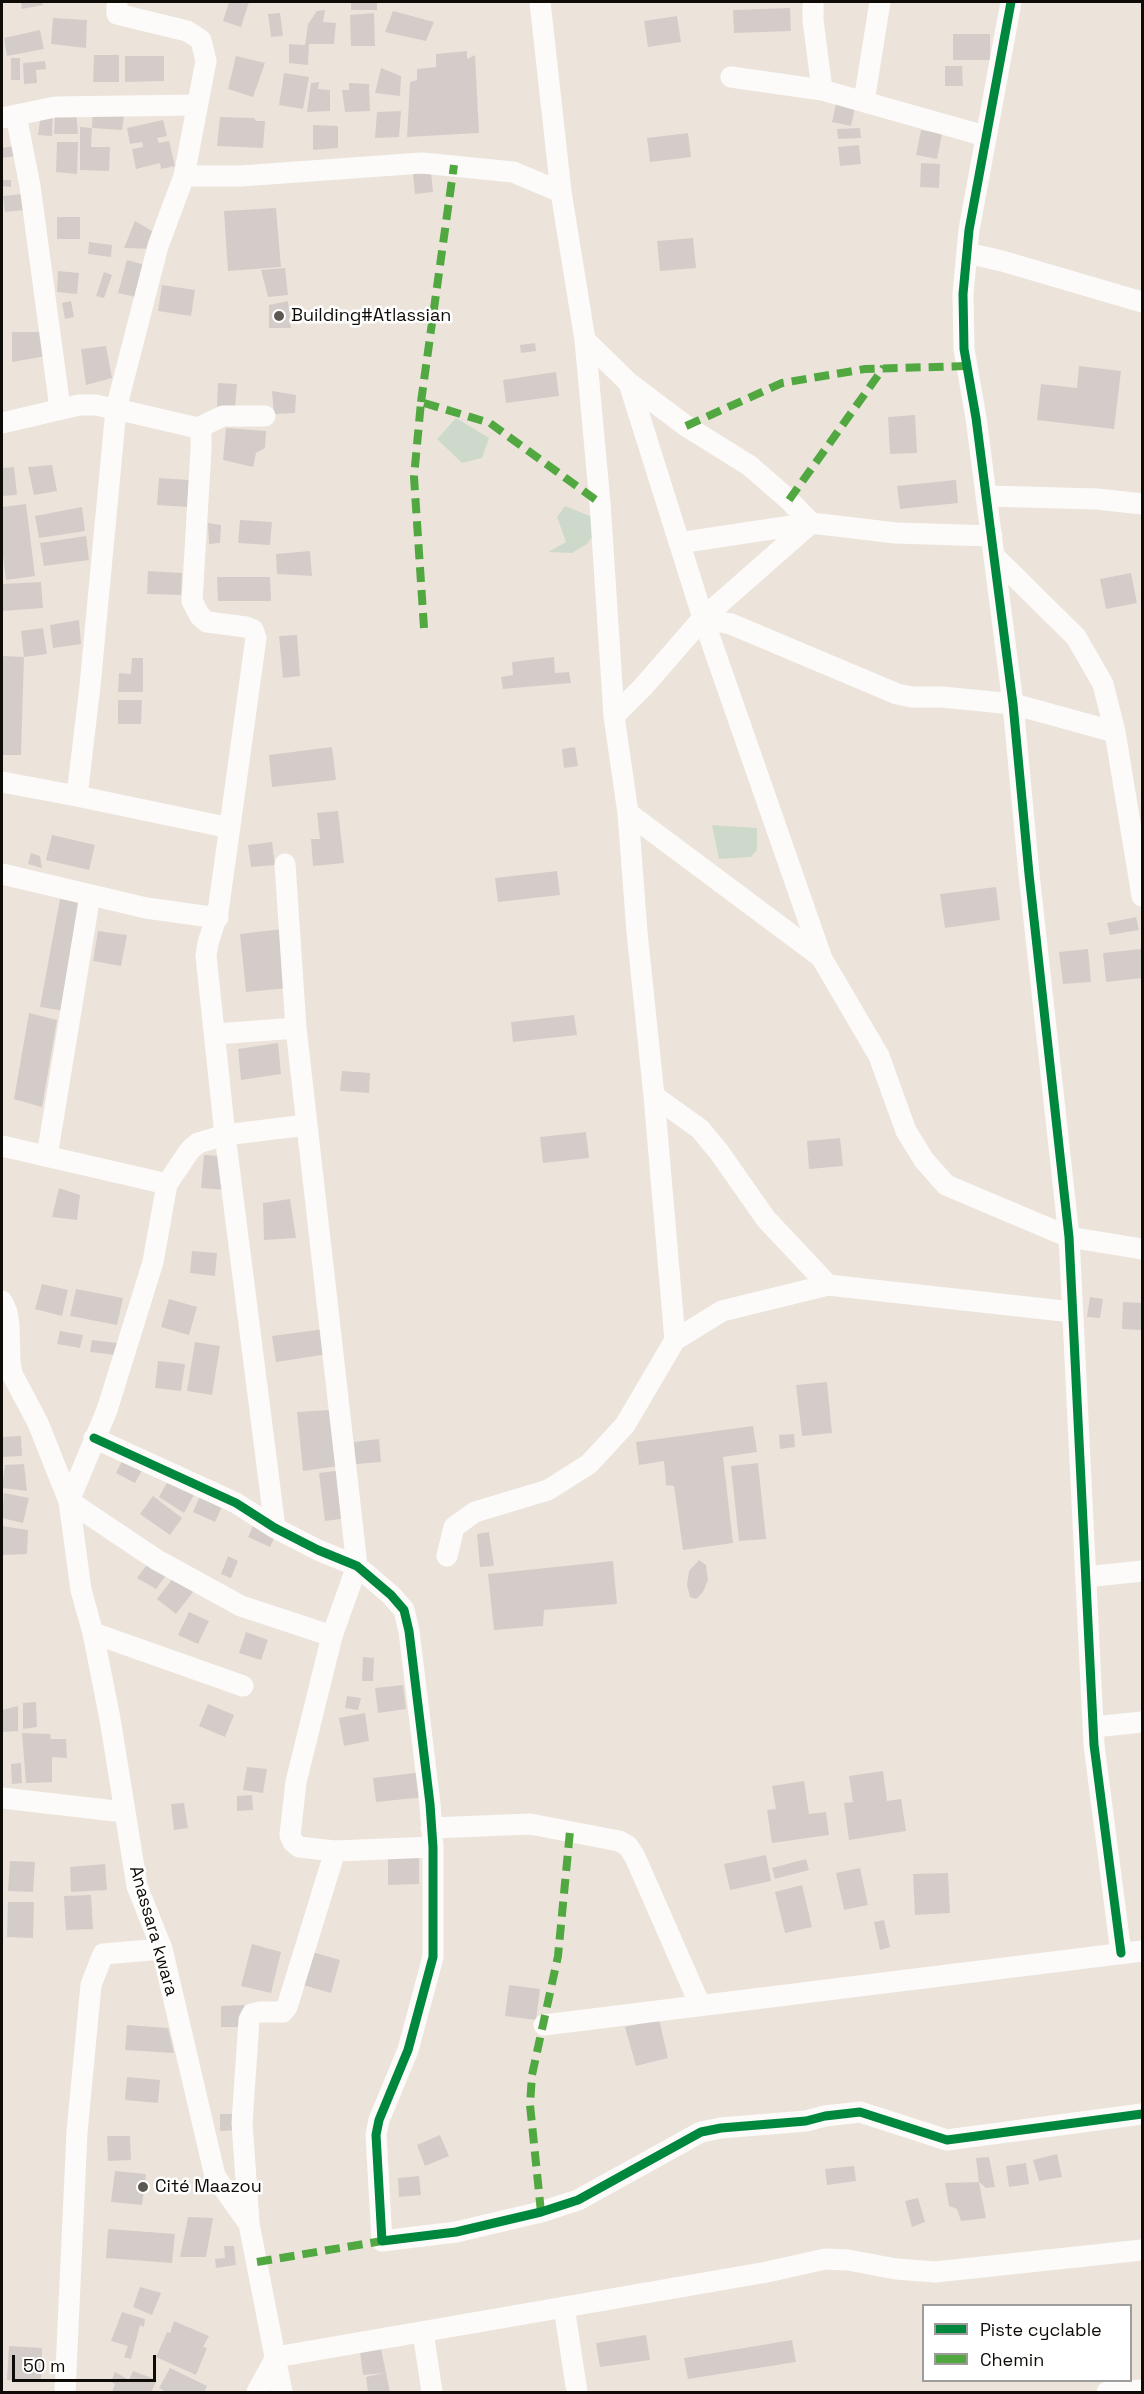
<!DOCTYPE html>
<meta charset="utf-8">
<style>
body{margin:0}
#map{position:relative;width:1144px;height:2394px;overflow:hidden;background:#ece4db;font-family:"Space Grotesk",sans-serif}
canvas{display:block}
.frame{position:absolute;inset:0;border:3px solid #0f0b06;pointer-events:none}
.legend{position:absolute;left:922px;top:2304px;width:210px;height:78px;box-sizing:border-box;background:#fff;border:2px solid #9f9d9b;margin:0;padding:8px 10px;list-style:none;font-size:18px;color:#0f0b06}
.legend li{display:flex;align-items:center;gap:12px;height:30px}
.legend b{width:30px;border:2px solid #9f9d9b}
.scale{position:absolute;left:12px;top:2355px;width:144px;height:27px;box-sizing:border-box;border:3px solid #0f0b06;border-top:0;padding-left:8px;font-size:18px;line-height:21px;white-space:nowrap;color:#0f0b06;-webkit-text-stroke:4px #fff;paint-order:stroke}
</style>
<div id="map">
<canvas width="1144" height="2394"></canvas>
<div class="frame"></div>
<ul class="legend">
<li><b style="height:8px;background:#00873e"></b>Piste cyclable</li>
<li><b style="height:8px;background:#51a840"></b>Chemin</li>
</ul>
<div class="scale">50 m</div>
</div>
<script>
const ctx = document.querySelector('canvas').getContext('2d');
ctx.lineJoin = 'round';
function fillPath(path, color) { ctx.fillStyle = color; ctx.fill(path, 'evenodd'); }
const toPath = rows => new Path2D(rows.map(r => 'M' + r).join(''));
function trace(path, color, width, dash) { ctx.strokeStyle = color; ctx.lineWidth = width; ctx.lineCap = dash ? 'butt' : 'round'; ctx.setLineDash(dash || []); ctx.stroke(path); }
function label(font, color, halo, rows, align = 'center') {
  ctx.font = font + ' "Space Grotesk",sans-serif'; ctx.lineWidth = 5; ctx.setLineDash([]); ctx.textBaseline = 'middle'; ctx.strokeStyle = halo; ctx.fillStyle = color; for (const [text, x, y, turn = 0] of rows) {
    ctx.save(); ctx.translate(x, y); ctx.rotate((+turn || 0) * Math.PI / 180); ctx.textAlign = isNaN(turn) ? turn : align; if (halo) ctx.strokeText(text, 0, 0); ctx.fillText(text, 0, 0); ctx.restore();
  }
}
fillPath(toPath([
 [456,418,489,438,482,458,462,463,437,439],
 [565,506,590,516,596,531,587,544,572,553,548,552,566,542,557,517],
 [712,825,757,828,757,850,751,857,719,859]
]), '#cddacb');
fillPath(toPath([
 [21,2,42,2,43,5,22,9],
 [229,2,249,2,241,27,223,21],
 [351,2,377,2,377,10,351,10],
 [790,8,791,31,734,33,733,10],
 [325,10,323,22,336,23,334,44,309,44,308,65,289,63,289,44,305,45,308,24,317,11],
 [393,11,434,22,426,41,385,32],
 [280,13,283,36,271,37,268,14],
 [374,13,375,46,351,46,350,15],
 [677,16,681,42,648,47,644,21],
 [53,18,87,20,86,48,51,44],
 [40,30,44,49,7,56,4,38],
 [953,34,990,34,990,60,953,60],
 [467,51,467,59,475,55,479,133,407,137,410,82,417,80,417,69,436,67,436,54],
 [94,55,119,55,119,82,93,82],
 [125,56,164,56,164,81,125,82],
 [236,56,265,63,253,97,228,89],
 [11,58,20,58,20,80,11,80],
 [45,61,46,69,36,70,37,83,24,84,23,63],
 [945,66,962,66,963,86,945,86],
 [381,68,401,76,400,96,375,93],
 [284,73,309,77,303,109,279,105],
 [319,82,318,89,330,90,330,111,307,112,311,83],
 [349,83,369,84,370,111,345,112,342,90,349,90],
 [836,104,855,108,851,126,832,122],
 [93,108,125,110,122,130,92,128,91,147,110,147,109,171,80,170,80,127,92,128],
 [76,110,78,134,54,134,55,112],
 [53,111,52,136,38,135,41,113],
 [401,111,399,137,375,138,377,112],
 [220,117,254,118,256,121,265,121,263,148,217,146],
 [163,120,167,136,157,138,159,143,169,141,175,166,161,169,160,163,136,169,132,149,143,147,142,142,130,144,127,128],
 [313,125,338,126,338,148,313,150],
 [860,128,861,138,838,139,837,129],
 [921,130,942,134,937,159,916,155],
 [688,133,691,157,650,162,647,138],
 [57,142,78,142,77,174,56,172],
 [859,145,861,164,840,166,838,147],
 [15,146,16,156,2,158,2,148],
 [921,163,940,164,939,188,920,187],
 [431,172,433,192,415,194,413,173],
 [2,180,11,180,11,187,2,186],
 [22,194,24,210,5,212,3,196],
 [276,208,281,267,228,271,224,211],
 [57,217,80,217,80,239,57,239],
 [135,221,152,231,153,249,124,248],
 [693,238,696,268,660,271,657,241],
 [89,242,112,245,111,257,88,254],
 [127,260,149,266,140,298,118,293],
 [285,268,288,295,268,297,261,270],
 [58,271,79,273,77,294,57,292],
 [104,272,112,275,104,298,96,296],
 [162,285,195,290,191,316,158,311],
 [71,301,74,317,65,319,62,303],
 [288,301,291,328,269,328,269,305],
 [12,332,43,332,46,356,12,362],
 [535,343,536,351,521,353,520,345],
 [106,346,112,378,86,385,81,349],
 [1079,366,1121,371,1114,429,1037,420,1041,384,1077,388],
 [556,372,559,396,506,403,503,380],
 [218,383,237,384,235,408,217,407],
 [272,391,296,395,295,413,274,414],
 [915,415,917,453,890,454,888,417],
 [226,428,266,431,265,448,256,453,253,467,223,460],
 [52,465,57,491,34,495,28,467],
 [14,467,17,495,2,496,2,468],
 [159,478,189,480,187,507,157,505],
 [956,480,958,503,900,509,897,486],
 [26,504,35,576,6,580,2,548,2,507],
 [82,507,85,531,39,538,35,516],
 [240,520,272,522,270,545,238,543],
 [208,523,221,525,220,543,209,544],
 [86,536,89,560,44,566,40,543],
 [310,551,312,576,277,574,276,554],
 [148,571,182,573,181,595,147,594],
 [1131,573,1137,603,1106,609,1100,579],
 [217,577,270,577,271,601,218,601],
 [41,582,43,608,2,611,2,584],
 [79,620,81,644,53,648,50,625],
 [43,628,47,654,24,657,21,631],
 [297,635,300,676,283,678,279,636],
 [2,656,24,657,21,755,2,755],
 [554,657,555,673,569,672,571,683,503,689,501,677,513,675,512,662],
 [132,658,143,658,143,692,118,692,119,673,131,674],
 [118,700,142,700,141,724,118,724],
 [332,747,336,780,272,787,269,755],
 [575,747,578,766,564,768,562,749],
 [338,811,344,863,313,866,311,839,320,839,317,813],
 [52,835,95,845,89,870,46,860],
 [272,842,275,865,251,867,248,845],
 [31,853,40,856,42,868,28,864],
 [557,871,560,895,498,902,495,878],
 [996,887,1000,920,945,928,940,894],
 [60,899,85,904,65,1011,40,1007],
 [1136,917,1139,930,1110,935,1107,923],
 [282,929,288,988,246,992,240,934],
 [98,931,127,935,121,966,93,961],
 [1088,949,1091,982,1063,984,1059,952],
 [1141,949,1142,978,1106,982,1103,953],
 [29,1013,57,1020,42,1107,14,1099],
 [574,1015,577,1035,513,1042,511,1022],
 [278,1043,281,1074,241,1080,238,1049],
 [342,1071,370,1073,369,1093,340,1091],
 [586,1132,589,1158,543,1163,540,1137],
 [840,1138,843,1166,809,1169,807,1141],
 [204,1155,221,1156,226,1190,201,1188],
 [59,1188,80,1195,77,1220,52,1217],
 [290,1199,296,1238,264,1240,263,1203],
 [192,1251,217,1253,215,1276,190,1273],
 [42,1284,68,1290,62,1316,35,1309],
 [76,1289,123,1298,117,1325,70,1316],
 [1090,1297,1103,1299,1100,1318,1087,1317],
 [169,1299,197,1307,189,1335,161,1327],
 [1123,1302,1142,1303,1142,1330,1122,1329],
 [324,1329,328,1354,276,1362,272,1336],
 [60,1331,83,1335,80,1348,57,1344],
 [92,1340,117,1343,115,1355,90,1352],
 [195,1342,220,1346,212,1395,187,1391],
 [158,1361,185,1364,181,1391,155,1388],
 [827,1382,832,1433,802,1436,796,1385],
 [329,1410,338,1466,303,1471,297,1412],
 [753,1426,757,1452,723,1457,733,1543,683,1550,674,1486,666,1485,664,1461,639,1465,636,1442],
 [794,1434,795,1447,780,1449,779,1435],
 [21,1436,22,1456,2,1457,2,1437],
 [379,1439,381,1462,356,1464,354,1442],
 [124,1457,144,1467,135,1483,116,1473],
 [758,1463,766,1539,739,1541,731,1466],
 [24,1464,27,1491,2,1488,5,1465],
 [342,1470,348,1518,325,1521,319,1473],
 [169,1479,196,1491,184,1513,159,1497],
 [4,1493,29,1498,23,1523,2,1518],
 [201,1494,223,1504,215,1522,193,1512],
 [153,1496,182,1518,170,1535,140,1514],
 [2,1526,28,1530,27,1554,2,1555],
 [253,1526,275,1536,270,1547,248,1537],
 [489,1532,494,1566,480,1567,477,1534],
 [228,1556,238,1561,231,1578,221,1574],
 [699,1560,706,1565,708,1580,703,1592,696,1599,690,1597,687,1585,689,1571],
 [613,1561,617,1604,544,1610,543,1626,494,1630,488,1574],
 [149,1562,167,1574,156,1589,137,1578],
 [177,1573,196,1588,176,1614,157,1599],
 [189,1612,209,1621,198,1644,178,1635],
 [246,1632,268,1640,261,1660,239,1653],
 [363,1657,374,1658,373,1681,362,1681],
 [403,1685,406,1709,378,1713,375,1688],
 [347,1696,361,1698,358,1710,345,1708],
 [36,1702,37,1727,23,1729,23,1703],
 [208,1704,234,1715,225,1737,199,1726],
 [18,1706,18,1731,2,1732,2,1710],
 [365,1713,369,1741,344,1746,339,1718],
 [22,1733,50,1734,51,1739,66,1739,67,1758,52,1757,52,1782,26,1783],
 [21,1763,22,1783,12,1784,11,1764],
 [247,1767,267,1769,263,1793,243,1790],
 [883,1771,887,1801,901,1799,906,1831,849,1840,844,1803,853,1802,849,1776],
 [422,1772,425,1797,376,1802,373,1778],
 [804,1781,809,1814,826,1812,829,1835,772,1843,767,1810,776,1809,772,1786],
 [252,1795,253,1810,237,1811,237,1796],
 [184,1803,188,1828,174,1830,171,1804],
 [419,1853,419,1884,388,1885,388,1854],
 [766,1855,771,1881,730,1890,724,1864],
 [806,1859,809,1870,775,1879,772,1868],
 [10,1861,35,1862,33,1892,8,1891],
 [105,1864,107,1890,71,1892,70,1867],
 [860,1868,868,1905,844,1910,836,1873],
 [948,1873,950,1913,915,1915,913,1874],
 [802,1885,812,1927,785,1933,775,1892],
 [91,1895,93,1929,66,1930,64,1896],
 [8,1902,34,1902,33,1938,7,1937],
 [884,1920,890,1947,880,1950,874,1922],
 [252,1944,281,1952,271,1993,241,1986],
 [312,1952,340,1960,331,1993,303,1985],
 [509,1985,540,1989,536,2020,505,2016],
 [244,2005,245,2027,221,2027,221,2006],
 [659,2019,668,2058,636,2066,625,2027],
 [127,2025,168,2028,174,2053,125,2050],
 [127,2077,160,2080,158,2103,125,2100],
 [220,2114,238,2114,239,2130,220,2131],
 [440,2135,449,2156,425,2166,417,2145],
 [107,2136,130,2136,131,2160,108,2161],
 [1057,2154,1062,2177,1039,2181,1033,2160],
 [989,2157,995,2187,986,2188,979,2182,976,2158],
 [1026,2163,1029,2184,1009,2187,1006,2166],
 [854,2166,856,2181,827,2185,825,2169],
 [115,2171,146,2174,142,2205,111,2202],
 [419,2176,421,2195,399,2197,398,2178],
 [979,2182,986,2218,961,2221,957,2209,949,2206,945,2183],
 [918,2198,925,2222,912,2227,905,2201],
 [188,2217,213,2218,206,2257,180,2257],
 [108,2229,175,2234,172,2263,106,2258],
 [224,2246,234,2246,236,2265,216,2268,215,2259,225,2258],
 [140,2287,161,2293,152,2315,133,2307],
 [122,2312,145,2319,144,2327,140,2325,131,2359,124,2357,128,2346,111,2341],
 [174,2321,209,2336,203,2347,207,2348,196,2375,156,2357,167,2332,170,2333],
 [646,2335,650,2360,600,2367,596,2343],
 [792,2340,796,2362,688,2379,684,2358],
 [9,2346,42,2348,41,2382,7,2380],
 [381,2349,390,2392,368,2392,366,2377,384,2373,363,2375,360,2352],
 [170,2368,207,2386,204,2392,166,2392,159,2388],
 [133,2371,157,2380,151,2392,112,2392,115,2384,111,2382,115,2372,129,2380]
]), '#d4ccc8');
trace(toPath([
 [117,2,117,14,187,31,201,40,206,61,184,176],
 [540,2,561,192,585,340,600,503,614,716,628,813,637,932,654,1096,675,1340],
 [813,2,813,20,822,90,985,136],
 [1011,2,969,230,963,294,964,349,976,418,1013,704,1029,874,1069,1237,1094,1745,1121,1953],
 [731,77,822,90],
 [864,101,880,2],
 [16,115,30,186,60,408],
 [2,118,55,107,196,105],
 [967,253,1002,261,1142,302],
 [585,340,629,383,686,426,750,466,789,500,811,523,703,618,643,687,614,716],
 [629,383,703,618,731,624,897,694,912,697,942,697,1013,704,1115,732],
 [2,423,79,405,95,405,116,409,158,246,184,176,241,176,422,163,513,172,561,192],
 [198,428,223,416,265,416],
 [987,496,1097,499,1142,504],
 [679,543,811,523,896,533,992,536],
 [995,557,1076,637,1103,684,1115,732,1142,896],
 [703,618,821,956],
 [2,782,77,796,90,686,116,409,198,428,201,434,201,449,192,601,200,616,207,622,246,627,253,630,256,638,218,912,208,943,206,956,225,1135,275,1528],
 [77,796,230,828],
 [628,813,821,957,879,1056,906,1131,924,1160,946,1185,1069,1237,1142,1249],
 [285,864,296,1028],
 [2,874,146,908,218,918],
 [216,1034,296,1028,357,1566,332,1636,296,1782,290,1835,293,1842,299,1847,335,1851,433,1847],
 [654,1096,700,1129,719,1152,766,1219,828,1285],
 [306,1125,225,1135,198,1143,190,1150,167,1184,153,1262,107,1410,69,1501,157,1560,241,1606,332,1636],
 [2,1146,167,1184],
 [47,1156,90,895],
 [2,1301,7,1312,9,1325,10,1363,12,1374,38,1423,69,1501,81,1590,93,1633,110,1719,137,1886,162,1949,215,2176,249,2224,282,2392],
 [94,1438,236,1503,275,1528,318,1550,357,1566,391,1595,404,1610,409,1631,430,1804,433,1847,433,1957,408,2050,379,2120,376,2135,382,2241,456,2232,541,2212,578,2200,701,2132,721,2128,806,2121,825,2116,860,2112,947,2140,1142,2114],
 [447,1556,454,1527,475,1512,548,1490,589,1464,625,1425,675,1340,722,1311,828,1285,1072,1312],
 [1086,1577,1142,1571],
 [93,1633,243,1686],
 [1094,1727,1142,1722],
 [2,1798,124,1812],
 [431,1828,530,1824,619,1841,628,1846,635,1857,700,2005],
 [544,2025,1142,1951],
 [249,2222,242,2123,249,2020,252,2014,259,2012,283,2012,287,2007,335,1851],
 [564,2307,577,2392],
 [423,2332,432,2392],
 [276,2357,767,2272,825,2259,848,2260,896,2269,935,2272,1142,2250],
 [65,2392,77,2132,91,1985,103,1954,162,1949],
 [257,2392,276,2357],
 [1107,2392,1142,2390]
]), '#fcfbfa', 21);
trace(toPath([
 [421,402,454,165],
 [686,426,782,383,865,369,967,366],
 [789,500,884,367],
 [424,628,414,477,421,402,490,423,600,503],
 [541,2212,530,2105,532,2075,558,1956,570,1831],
 [257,2262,382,2241]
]), '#51a840', 8, [15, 8]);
trace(toPath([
 [1011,2,969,230,963,294,964,349,976,418,1013,704,1029,874,1069,1237,1094,1745,1121,1953],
 [94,1438,236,1503,275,1528,318,1550,357,1566,391,1595,404,1610,409,1631,430,1804,433,1847,433,1957,408,2050,379,2120,376,2135,382,2241,456,2232,541,2212,578,2200,701,2132,721,2128,806,2121,825,2116,860,2112,947,2140,1142,2114]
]), '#00873e', 9);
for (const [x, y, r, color] of [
 [279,316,6,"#5c5751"],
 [143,2187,6,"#5c5751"]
]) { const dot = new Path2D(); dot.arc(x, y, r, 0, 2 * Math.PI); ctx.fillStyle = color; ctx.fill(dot); trace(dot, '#fff', 2); }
label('18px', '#0f0b06', '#fff', [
 ["Building#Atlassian",291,316],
 ["Cité Maazou",155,2187]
], 'left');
label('18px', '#0f0b06', '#fff', [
 ["Anassara kwara",153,1931,74]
]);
</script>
